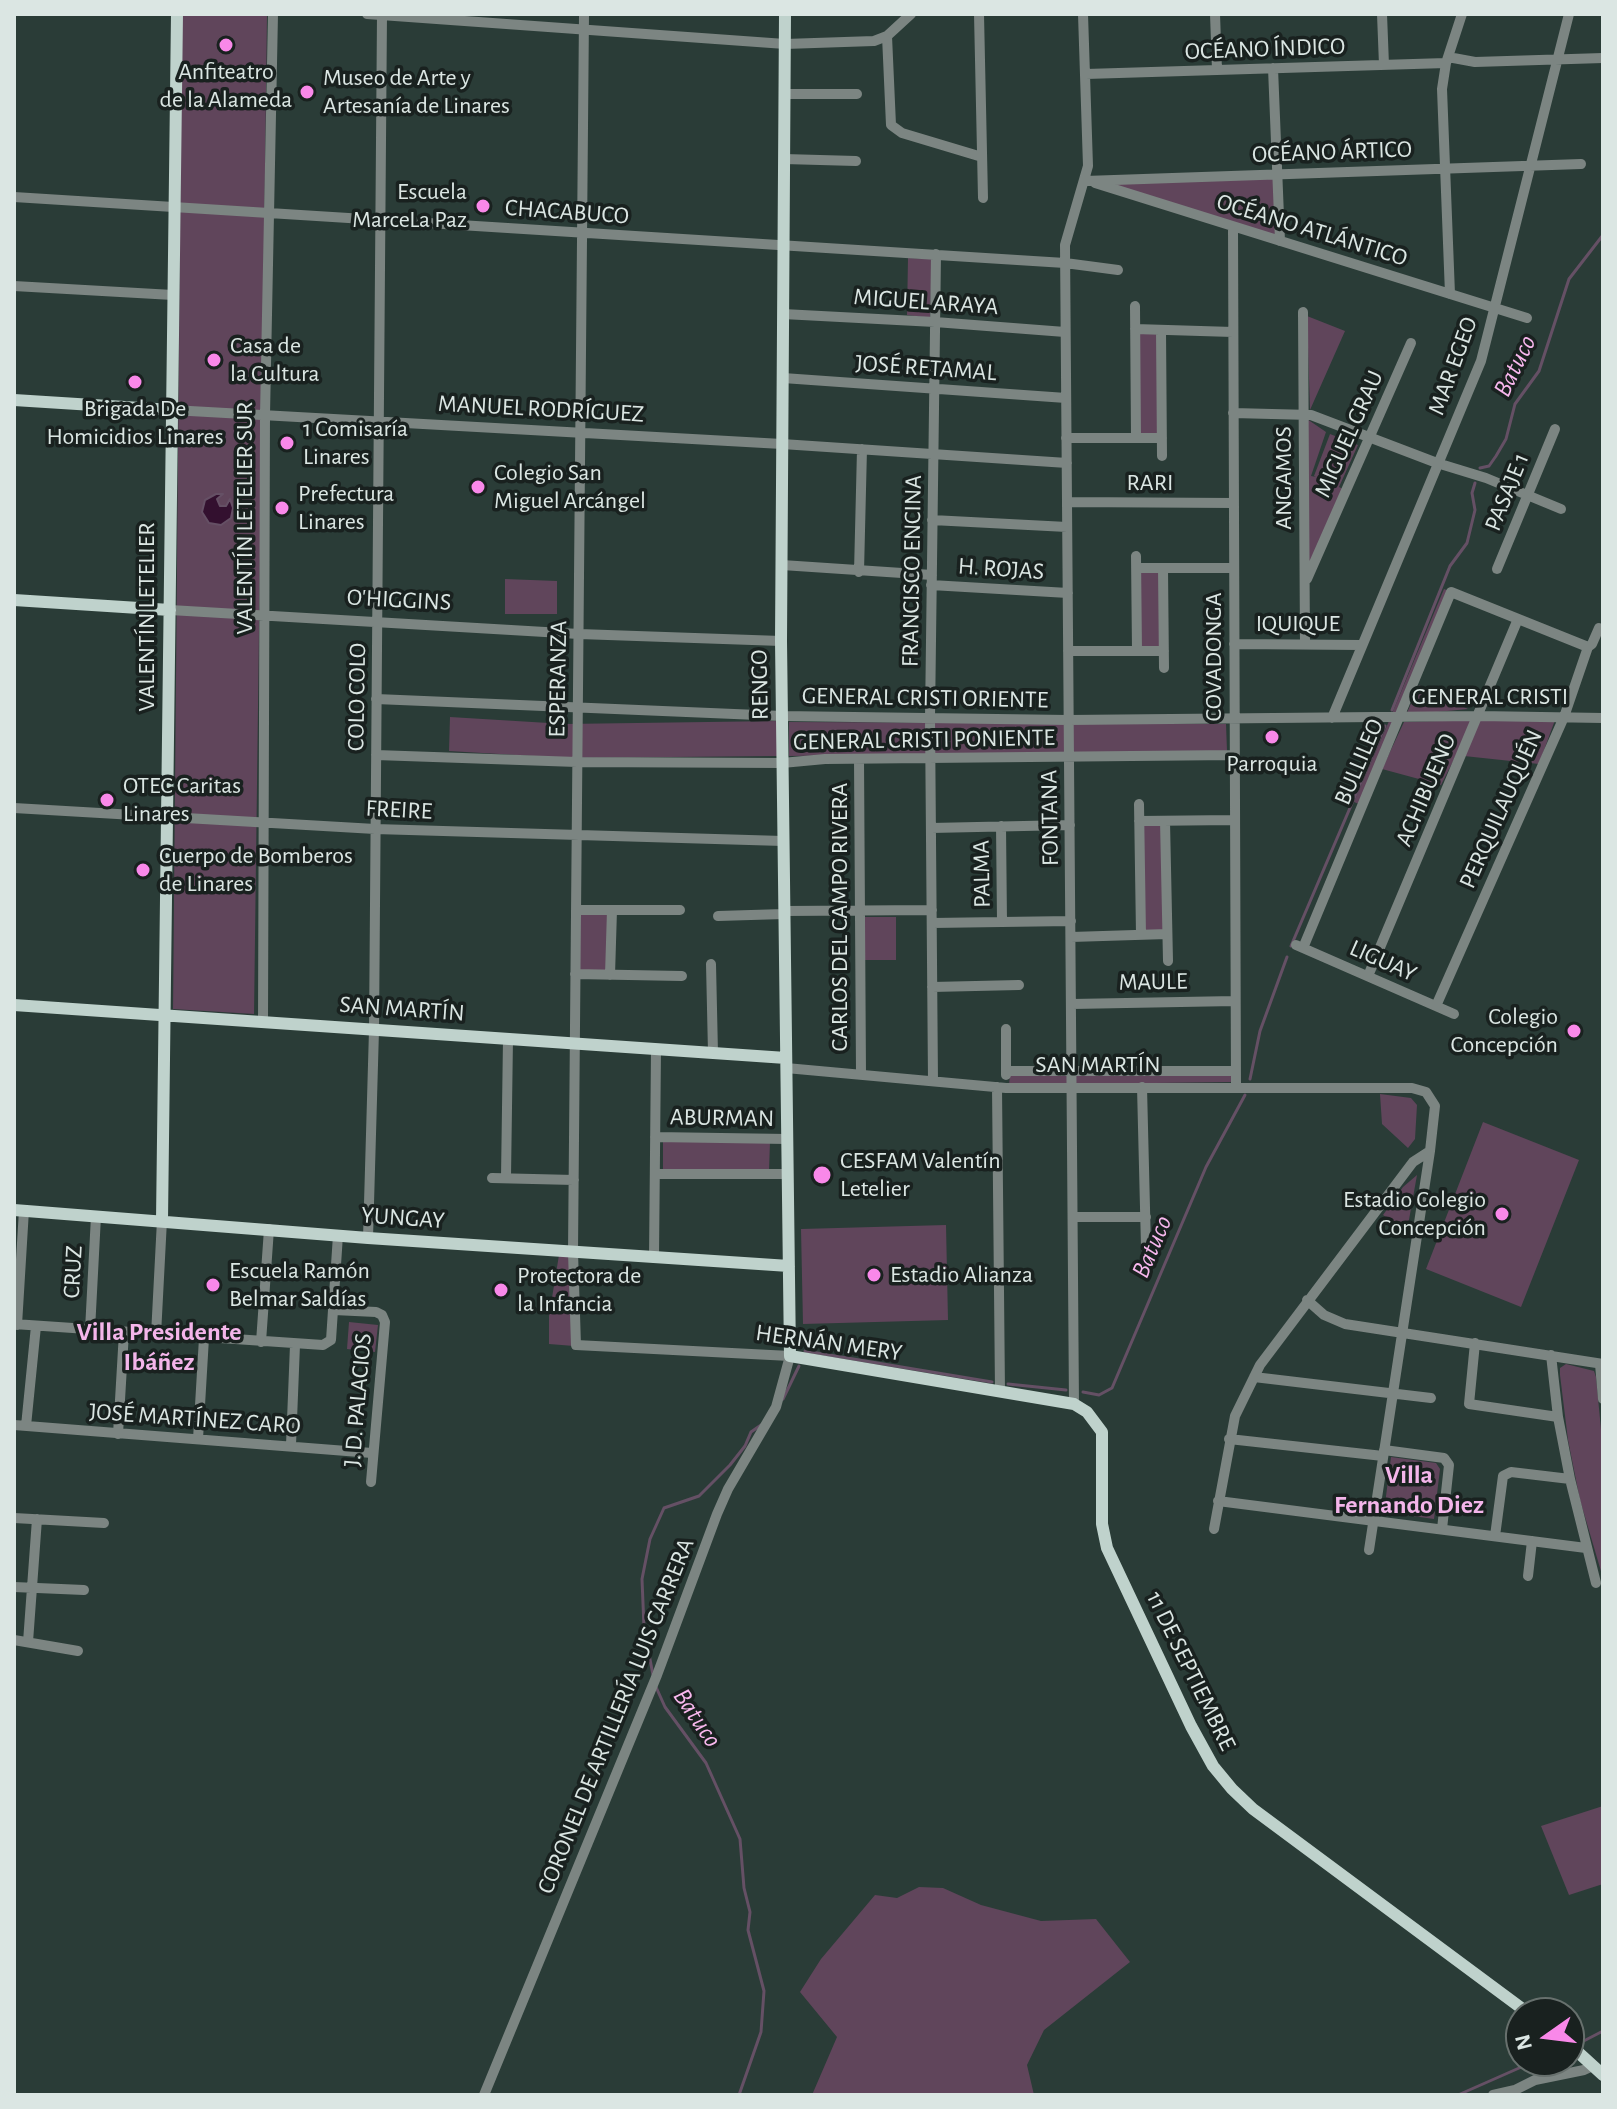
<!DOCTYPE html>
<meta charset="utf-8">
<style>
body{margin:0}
#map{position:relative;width:1617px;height:2109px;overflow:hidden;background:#2a3c37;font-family:"Alegreya Sans",sans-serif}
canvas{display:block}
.frame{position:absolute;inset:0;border:16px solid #dbe6e3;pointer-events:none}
.north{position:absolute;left:1505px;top:1997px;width:80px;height:80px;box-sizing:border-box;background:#19211f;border:2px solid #67706d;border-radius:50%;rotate:256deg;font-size:22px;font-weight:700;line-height:32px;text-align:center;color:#dbe6e3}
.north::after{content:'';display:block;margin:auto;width:28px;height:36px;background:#f988e9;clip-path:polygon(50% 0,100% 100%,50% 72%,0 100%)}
</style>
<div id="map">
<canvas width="1617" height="2109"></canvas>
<div class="frame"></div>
<div class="north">N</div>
</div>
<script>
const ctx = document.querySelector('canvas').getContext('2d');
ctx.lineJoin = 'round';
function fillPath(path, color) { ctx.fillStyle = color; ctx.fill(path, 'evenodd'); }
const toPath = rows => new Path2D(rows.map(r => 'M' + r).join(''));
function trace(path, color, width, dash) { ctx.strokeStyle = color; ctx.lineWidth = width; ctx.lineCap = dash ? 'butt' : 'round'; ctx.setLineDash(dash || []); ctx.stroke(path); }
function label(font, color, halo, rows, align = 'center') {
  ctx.font = font + ' "Alegreya Sans",sans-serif'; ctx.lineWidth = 7; ctx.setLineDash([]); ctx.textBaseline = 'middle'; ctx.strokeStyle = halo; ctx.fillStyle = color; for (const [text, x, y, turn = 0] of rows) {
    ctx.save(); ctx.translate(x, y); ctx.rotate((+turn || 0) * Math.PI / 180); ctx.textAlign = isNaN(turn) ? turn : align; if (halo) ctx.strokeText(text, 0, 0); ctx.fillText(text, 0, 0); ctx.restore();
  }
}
fillPath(toPath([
 [182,14,267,15,254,1014,173,1009],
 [1274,177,1275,236,1101,183],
 [908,258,932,259,930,318,907,315],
 [1307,316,1345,331,1310,410],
 [1138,333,1157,334,1157,436,1140,435],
 [1307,419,1326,432,1311,476,1316,477,1314,476,1330,434,1358,445,1339,487,1343,489,1307,572],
 [1140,571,1160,572,1160,647,1141,646],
 [505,579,557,581,557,614,505,614],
 [1444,589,1449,591,1398,716,1391,716],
 [1419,685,1468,709,1406,715],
 [450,717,565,724,778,721,777,756,566,758,449,751],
 [1474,720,1441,785,1382,769,1404,722],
 [1555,720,1539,764,1464,756,1480,721],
 [1389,721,1395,721,1359,804,1354,802],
 [789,722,1226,724,1227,751,789,756],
 [1163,823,1164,931,1144,931,1142,824],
 [578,911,610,912,608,972,578,972],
 [865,917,896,917,896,960,865,960],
 [1231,1073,1231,1082,1009,1085,1010,1074],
 [1380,1094,1411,1098,1417,1105,1415,1139,1408,1148,1382,1124],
 [1483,1122,1579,1160,1521,1307,1426,1269],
 [663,1140,770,1142,769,1171,663,1171],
 [1417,1175,1407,1231,1383,1215,1403,1187],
 [946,1225,948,1320,803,1324,801,1229],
 [559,1255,571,1255,574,1346,549,1344,549,1316],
 [349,1322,378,1325,375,1352,347,1349],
 [1566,1364,1594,1371,1596,1377,1603,1450,1603,1578,1580,1500,1568,1440,1560,1375,1560,1368],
 [1391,1457,1436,1463,1440,1469,1434,1519,1384,1512],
 [1603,1806,1603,1884,1569,1895,1541,1826],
 [919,1887,943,1888,981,1905,1041,1921,1096,1919,1130,1962,1044,2030,1027,2065,1034,2095,812,2095,837,2037,800,1992,821,1959,875,1895,897,1898]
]), '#60455b');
const water = toPath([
 [216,494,223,494,217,499,220,506,226,506,230,499,233,508,231,518,221,525,209,523,202,512,205,500,216,494]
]);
fillPath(water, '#33102f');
trace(water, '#655065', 2);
trace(toPath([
 [1480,468,1489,466,1496,456,1506,439,1515,404,1539,371,1569,279,1603,235],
 [1392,710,1450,566,1467,543,1475,510,1472,493,1475,483],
 [1291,946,1385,726],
 [1250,1079,1260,1031,1287,957],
 [805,1351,992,1382],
 [1008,1384,1066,1390],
 [1083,1392,1099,1395,1112,1388,1206,1167,1245,1095],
 [783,1399,799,1366],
 [653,1675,644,1628,642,1579,650,1539,664,1508,699,1496,730,1465,745,1446,751,1432,761,1425],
 [656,1687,665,1707,706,1763,740,1839,744,1888,750,1912,748,1930,764,1991,761,2032,739,2095],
 [1574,2046,1603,2031],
 [1458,2095,1535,2061]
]), '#655065', 3);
trace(toPath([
 [367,14,785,44,874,41,887,36,911,14],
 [979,14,983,198],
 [1215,14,1217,70],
 [1382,14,1384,65],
 [887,36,891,125,902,133,982,157],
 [1448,57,1475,62,1603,58],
 [1273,68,1280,241],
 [1086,74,1446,63],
 [785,94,857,94],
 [784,159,856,161],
 [1085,181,1581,164],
 [1095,183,1527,318],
 [14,197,1065,263,1118,270],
 [1233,227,1236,1087],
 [14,286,173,295],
 [1450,294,1442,89,1446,63,1462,14],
 [1135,306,1136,438],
 [1303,312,1305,644],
 [783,314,935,322,1065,332],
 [1135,329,1233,332],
 [1161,330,1162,456],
 [783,378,1066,398],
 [172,410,782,444,1067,463],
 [1233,413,1311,415,1437,463,1486,478,1561,509],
 [1066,438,1162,438],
 [1067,502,1234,503],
 [932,520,1067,527],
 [1136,556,1137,651],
 [782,565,932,575],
 [1137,568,1234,568],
 [1163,568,1164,668],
 [1497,569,1555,429],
 [859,572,862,449],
 [1307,579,1411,343],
 [931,585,1068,593],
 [170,610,579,634,781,641],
 [1234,644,1361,645],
 [1068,651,1164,651],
 [376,699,782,716,1068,720,1479,716,1603,718],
 [1332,718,1481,361,1569,14],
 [376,755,577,762,782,763,825,759,1234,755],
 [859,759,861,1074],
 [1139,804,1141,935],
 [14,808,375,829,783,841],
 [1139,821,1234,820],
 [1165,821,1168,961],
 [1001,826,1002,922],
 [931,828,1070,825],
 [576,910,680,910],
 [784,911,932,910],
 [718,916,784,914],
 [932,923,1071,921],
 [1071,937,1167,934],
 [1296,945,1454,1014],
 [1303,948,1451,592,1588,647],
 [711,964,713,1053],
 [575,974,682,976],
 [610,975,612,910],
 [1368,976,1518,619],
 [932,987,1019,985],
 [1072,1004,1235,1001],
 [1436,1006,1564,717,1588,647,1592,644,1599,628],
 [263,1022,265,415,273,14],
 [786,1068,1006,1088,1412,1088,1426,1092,1435,1106,1430,1151,1369,1550],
 [1006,1071,1235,1071],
 [1006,1075,1006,1029],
 [933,1081,930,718,936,254],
 [997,1087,1000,1392],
 [1142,1087,1146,1248],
 [655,1137,787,1139],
 [656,1174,788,1174],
 [506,1177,508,1039],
 [492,1178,574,1180],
 [1073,1217,1146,1217],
 [368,1238,374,1030,382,14],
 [654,1258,656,1049],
 [1307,1300,1324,1315,1345,1324,1603,1364],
 [334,1310,376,1312,382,1315,385,1322,371,1482],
 [14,1324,323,1345,331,1340,338,1235],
 [17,1325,24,1210],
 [90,1330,96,1216],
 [156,1335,162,1220],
 [261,1342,269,1229],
 [1475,1343,1469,1404,1558,1417],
 [1551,1355,1558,1417,1570,1479,1596,1583],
 [1600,1364,1603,1399],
 [1254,1377,1431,1398],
 [1074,1404,1065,245,1088,166,1083,14],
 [14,1425,372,1453],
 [26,1426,36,1326],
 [118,1434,124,1332],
 [198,1439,204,1338],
 [1229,1439,1383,1456],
 [291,1445,295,1345],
 [1384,1450,1444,1458,1449,1465,1442,1529],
 [1218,1501,1586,1548],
 [14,1518,104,1523],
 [1214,1529,1235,1416,1260,1365,1413,1162,1430,1151],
 [1495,1536,1503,1476,1511,1472,1570,1479],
 [1528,1576,1532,1541],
 [14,1587,84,1590],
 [14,1640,78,1651],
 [28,1642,37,1519],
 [484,2095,657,1675,717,1514,728,1489,776,1407,790,1356,576,1345,573,1252,584,14],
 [1493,2095,1515,2090,1535,2080,1584,2070,1593,2066]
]), '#7c8582', 10);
trace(toPath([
 [785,14,781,641,790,1356,1074,1404,1087,1412,1102,1432,1102,1524,1107,1548,1191,1726,1213,1766,1232,1789,1253,1809,1528,2013],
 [14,400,172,410],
 [14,600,170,610],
 [14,1005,786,1058],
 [14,1210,368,1238,789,1266],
 [162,1220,177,14],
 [1569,2044,1603,2075]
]), '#bfd2cc', 12);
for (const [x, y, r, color] of [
 [226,45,8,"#f988e9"],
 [307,92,8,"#f988e9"],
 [483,206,8,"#f988e9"],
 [214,360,8,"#f988e9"],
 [135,382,8,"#f988e9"],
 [287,443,8,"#f988e9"],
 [478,487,8,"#f988e9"],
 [282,508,8,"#f988e9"],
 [1272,737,8,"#f988e9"],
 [107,800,8,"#f988e9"],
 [143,870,8,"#f988e9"],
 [1574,1031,8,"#f988e9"],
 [822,1175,10,"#f988e9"],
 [1502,1214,8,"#f988e9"],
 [874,1275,8,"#f988e9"],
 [213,1285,8,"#f988e9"],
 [501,1290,8,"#f988e9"]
]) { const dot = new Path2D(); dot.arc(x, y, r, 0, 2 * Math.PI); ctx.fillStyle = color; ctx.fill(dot); trace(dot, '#19211f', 3); }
label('24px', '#dbe6e3', '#19211f', [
 ["OCÉANO ÍNDICO",1265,49,-2],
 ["OCÉANO ÁRTICO",1332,152,-2],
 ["CHACABUCO",567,212,4],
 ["OCÉANO ATLÁNTICO",1312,230,17],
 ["MIGUEL ARAYA",926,302,4],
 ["MAR EGEO",1453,366,-70],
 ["JOSÉ RETAMAL",926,368,4],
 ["MANUEL RODRÍGUEZ",541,409,3],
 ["MIGUEL GRAU",1349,434,-66],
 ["ANGAMOS",1284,478,-90],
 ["RARI",1150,483],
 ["PASAJE 1",1507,492,-68],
 ["VALENTÍN LETELIER SUR",245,518,-90],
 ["H. ROJAS",1001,569,4],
 ["FRANCISCO ENCINA",912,571,-89],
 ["O'HIGGINS",399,600,3],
 ["VALENTÍN LETELIER",147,617,-90],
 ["IQUIQUE",1298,624],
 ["COVADONGA",1214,657,-90],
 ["ESPERANZA",558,679,-89],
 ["RENGO",760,685,-91],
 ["COLO COLO",357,697,-89],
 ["GENERAL CRISTI",1490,697],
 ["GENERAL CRISTI ORIENTE",925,698,1],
 ["GENERAL CRISTI PONIENTE",924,740,-1],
 ["BULLILEO",1359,762,-67],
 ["ACHIBUENO",1426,790,-67],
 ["PERQUILAUQUÉN",1501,809,-66],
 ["FREIRE",399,810,3],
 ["FONTANA",1050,818,-91],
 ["PALMA",982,874,-91],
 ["CARLOS DEL CAMPO RIVERA",840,917,-90],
 ["LIGUAY",1383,961,24],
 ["MAULE",1153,982,-1],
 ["SAN MARTÍN",402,1009,4],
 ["SAN MARTÍN",1098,1065],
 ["ABURMAN",722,1118,1],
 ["YUNGAY",403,1218,4],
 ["CRUZ",73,1272,-87],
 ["HERNÁN MERY",829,1343,8],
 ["J. D. PALACIOS",358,1400,-85],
 ["JOSÉ MARTÍNEZ CARO",195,1419,4],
 ["11 DE SEPTIEMBRE",1191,1671,64],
 ["CORONEL DE ARTILLERÍA LUIS CARRERA",616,1716,-68]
]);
label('24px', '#dbe6e3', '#19211f', [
 ["Anfiteatro",226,72,"center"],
 ["de la Alameda",226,100,"center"],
 ["Museo de Arte y",323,78],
 ["Artesanía de Linares",323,106],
 ["Escuela",467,192,"right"],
 ["MarceLa Paz",467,220,"right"],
 ["Casa de",230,346],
 ["la Cultura",230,374],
 ["Brigada De",135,409,"center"],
 ["Homicidios Linares",135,437,"center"],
 ["1 Comisaría",303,429],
 ["Linares",303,457],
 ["Colegio San",494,473],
 ["Miguel Arcángel",494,501],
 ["Prefectura",298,494],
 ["Linares",298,522],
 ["Parroquia",1272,764,"center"],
 ["OTEC Caritas",123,786],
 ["Linares",123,814],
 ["Cuerpo de Bomberos",159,856],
 ["de Linares",159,884],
 ["Colegio",1558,1017,"right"],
 ["Concepción",1558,1045,"right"],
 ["CESFAM Valentín",840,1161],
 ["Letelier",840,1189],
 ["Estadio Colegio",1486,1200,"right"],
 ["Concepción",1486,1228,"right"],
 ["Escuela Ramón",229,1271],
 ["Belmar Saldías",229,1299],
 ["Estadio Alianza",890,1275],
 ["Protectora de",517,1276],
 ["la Infancia",517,1304]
], 'left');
label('italic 26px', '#f8b7ed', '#19211f', [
 ["Batuco",1515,366,-64],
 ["Batuco",1152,1247,-67],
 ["Batuco",697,1718,56]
]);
label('bold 26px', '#f4b5ea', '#19211f', [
 ["Villa Presidente",159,1332],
 ["Ibáñez",159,1362],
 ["Villa",1409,1475],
 ["Fernando Diez",1409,1505]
]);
</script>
